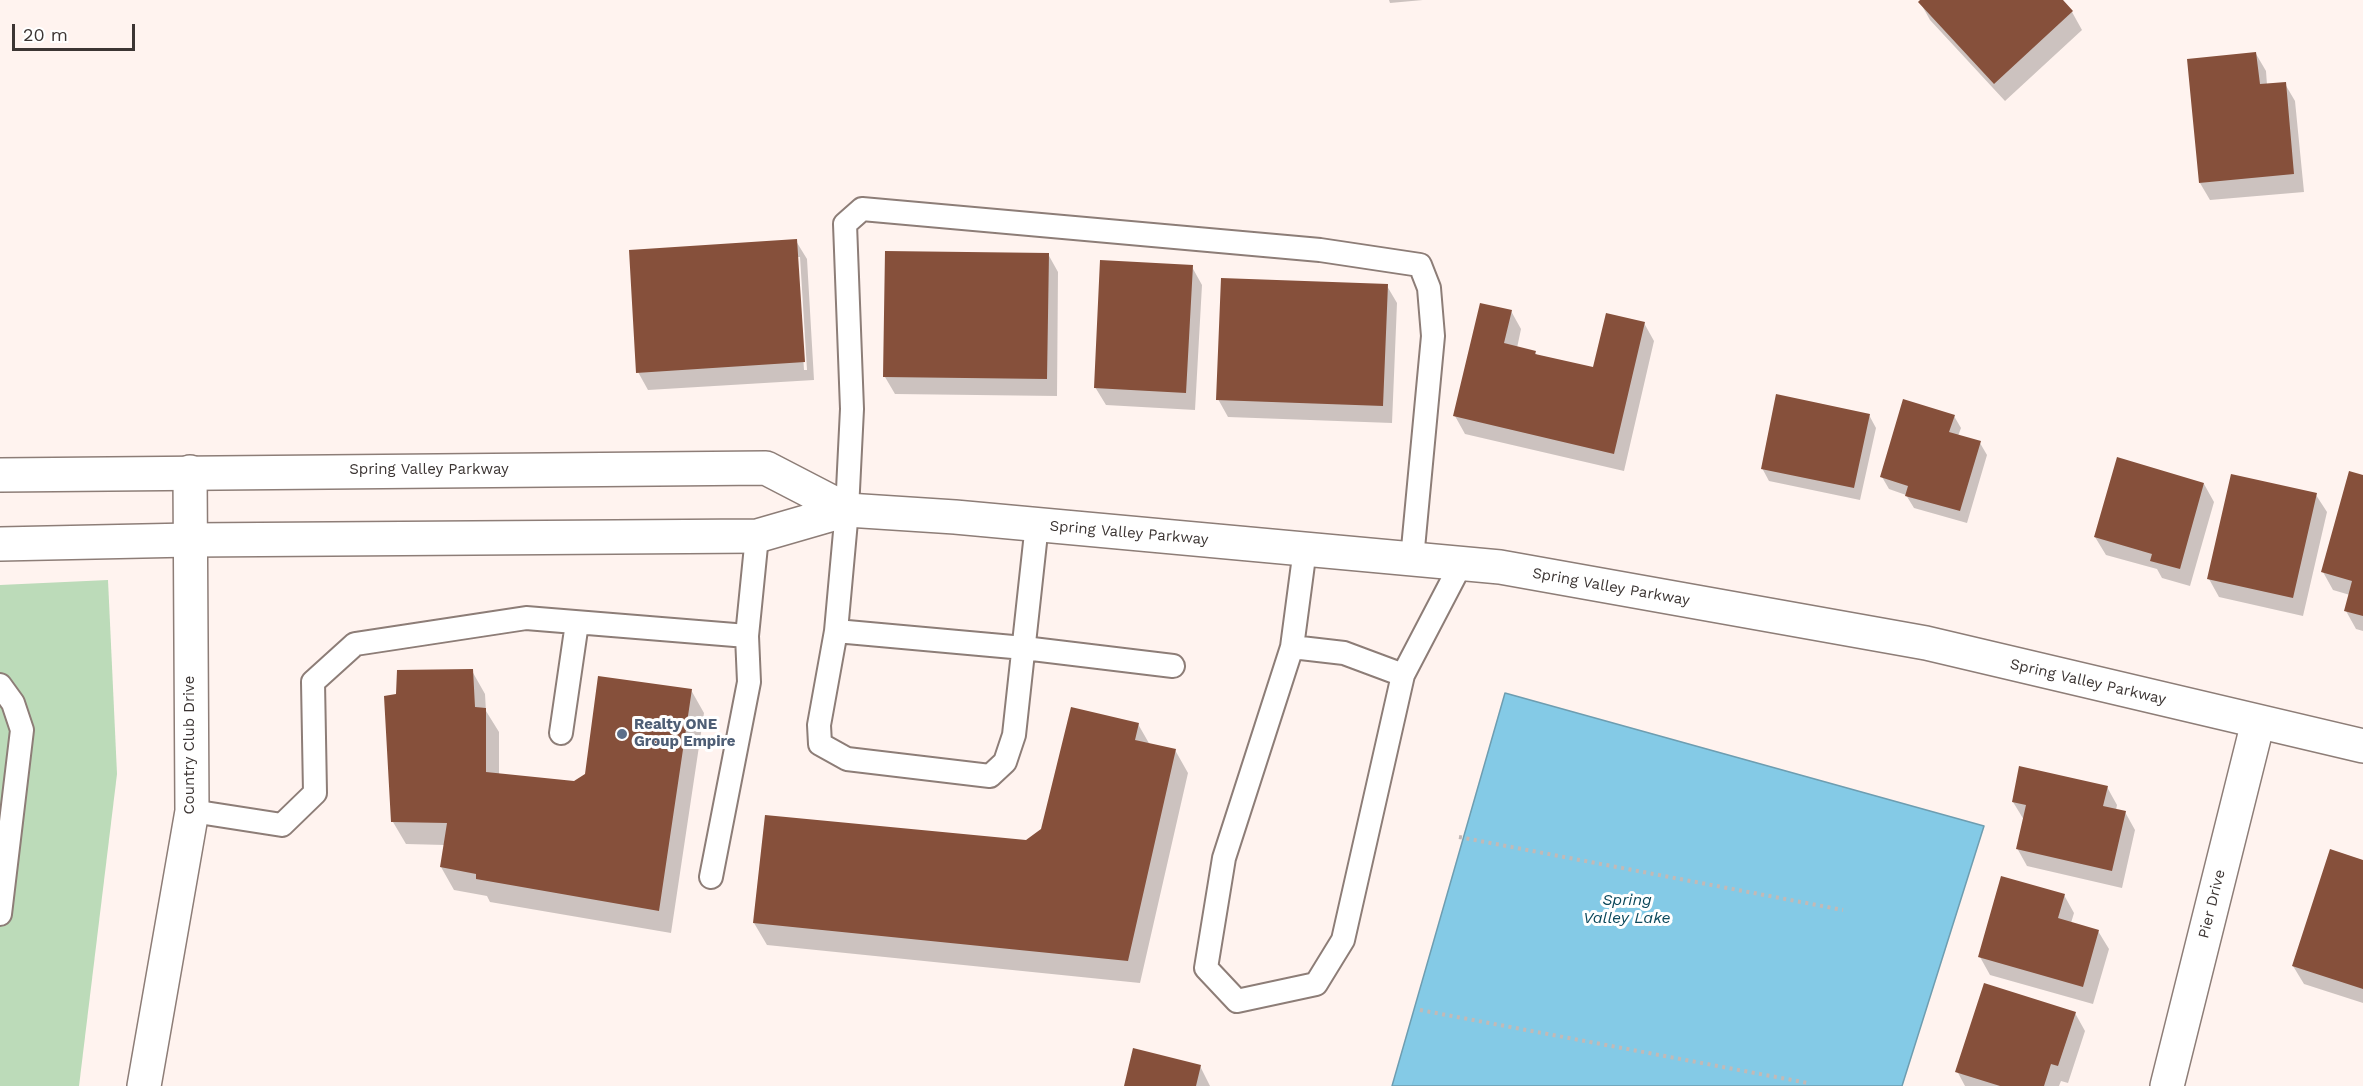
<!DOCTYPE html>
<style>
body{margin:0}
#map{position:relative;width:2363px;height:1086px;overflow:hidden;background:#fff3ef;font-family:"Work Sans",sans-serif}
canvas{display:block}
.scale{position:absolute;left:12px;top:24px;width:123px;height:27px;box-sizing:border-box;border:3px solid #3c3533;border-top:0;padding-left:8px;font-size:18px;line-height:21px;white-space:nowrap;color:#3c3533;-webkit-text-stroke:4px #fff;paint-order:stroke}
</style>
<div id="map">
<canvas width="2363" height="1086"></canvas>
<div class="scale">20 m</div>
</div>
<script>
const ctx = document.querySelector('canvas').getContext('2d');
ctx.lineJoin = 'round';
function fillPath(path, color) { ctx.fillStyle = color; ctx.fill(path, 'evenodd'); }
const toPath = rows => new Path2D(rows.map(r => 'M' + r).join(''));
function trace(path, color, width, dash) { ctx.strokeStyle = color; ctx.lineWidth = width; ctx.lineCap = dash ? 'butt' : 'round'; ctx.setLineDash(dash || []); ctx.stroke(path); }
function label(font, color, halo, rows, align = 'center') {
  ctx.font = font + ' "Work Sans",sans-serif'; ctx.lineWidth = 6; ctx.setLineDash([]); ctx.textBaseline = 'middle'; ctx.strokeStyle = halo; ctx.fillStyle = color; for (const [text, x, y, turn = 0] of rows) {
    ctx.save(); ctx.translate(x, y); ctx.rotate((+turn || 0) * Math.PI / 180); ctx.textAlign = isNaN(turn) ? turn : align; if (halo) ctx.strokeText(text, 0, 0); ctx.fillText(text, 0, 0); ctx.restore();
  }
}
fillPath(toPath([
 [108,580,117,774,79,1086,0,1086,0,585]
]), '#bcdbb9');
const water = toPath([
 [1505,693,1984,826,1902,1086,1392,1086,1505,693]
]);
fillPath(water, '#84cae6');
trace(water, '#6e9db0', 1.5);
fillPath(toPath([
 [1389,0,1423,0,1390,3],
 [1922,0,2060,0,2072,12,2082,30,2005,101,1930,20,1920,2],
 [2256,54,2266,71,2267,85,2285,84,2295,101,2304,192,2210,200,2200,183],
 [796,241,807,259,814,380,648,390,638,372],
 [797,257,800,257,807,370,804,370],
 [1048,254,1058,272,1057,396,895,394,885,377],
 [1192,267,1202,285,1195,410,1106,405,1095,387],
 [1387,286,1397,303,1392,423,1228,417,1218,399],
 [1511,311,1521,329,1517,348,1535,352,1537,355,1594,368,1644,323,1654,341,1624,471,1465,434,1455,416],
 [1869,415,1876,428,1860,500,1769,481,1762,468],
 [1954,416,1961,428,1958,436,1980,443,1987,455,1967,523,1914,508,1906,495,1889,489,1882,477],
 [2363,477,2363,631,2356,629,2346,611,2350,595,2333,590,2323,572],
 [2204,484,2214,502,2190,586,2162,578,2157,569,2106,555,2095,537],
 [2316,495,2327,512,2303,616,2219,597,2209,579],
 [472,671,485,694,486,711,499,732,499,774,574,783,691,690,704,713,671,933,490,902,487,896,454,890,441,867,445,845,406,844,393,822],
 [1138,724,1150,745,1175,750,1188,773,1140,983,767,945,754,923,1026,841,1042,830],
 [2107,787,2117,805,2116,810,2125,812,2135,830,2122,888,2027,866,2017,848,2024,820,2013,802],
 [2363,861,2363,1003,2304,984,2293,966],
 [2064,895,2074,913,2071,923,2098,931,2109,949,2093,1004,1990,975,1980,957],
 [2075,1013,2085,1031,2068,1083,2061,1081,2059,1086,1965,1086,1957,1071],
 [1200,1066,1210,1086,1125,1086]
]), '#0003');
fillPath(toPath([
 [1920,0,2063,0,2073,11,1994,84,1918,2],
 [2256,52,2260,84,2286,82,2294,174,2199,183,2187,59],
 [797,239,805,362,636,373,629,250],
 [885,251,1049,253,1047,379,883,377],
 [1100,260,1193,265,1186,393,1094,388],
 [1221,278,1388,284,1383,406,1216,400],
 [1480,303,1512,310,1504,343,1536,351,1535,354,1593,367,1606,313,1645,322,1614,454,1453,416],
 [1776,394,1870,414,1854,488,1761,469],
 [1903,399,1955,415,1949,432,1981,441,1960,511,1905,496,1908,486,1880,477],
 [2117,457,2204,483,2180,569,2150,561,2152,554,2094,537],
 [2349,471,2363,475,2363,616,2344,611,2352,581,2321,572],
 [2231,474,2317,493,2293,598,2207,579],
 [473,669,475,707,486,708,486,772,574,781,585,774,598,676,692,689,659,911,476,879,476,874,440,867,447,823,391,822,384,696,396,694,397,670],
 [1071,707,1139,723,1135,740,1176,749,1128,961,753,923,765,815,1026,840,1041,829],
 [2019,766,2108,786,2103,806,2126,811,2112,871,2016,849,2026,805,2012,802],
 [2330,849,2363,860,2363,989,2292,966],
 [2001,876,2065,894,2058,918,2099,930,2083,987,1978,957],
 [1984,983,2076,1012,2058,1066,2051,1064,2044,1086,2000,1086,1955,1072],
 [1133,1048,1201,1065,1196,1086,1124,1086]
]), '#86503b');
const service = toPath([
 [1037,524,1014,735,1005,762,990,776,847,759,820,744,819,725,836,631,847,510,852,409,845,224,862,209,1320,250,1420,265,1429,288,1433,336,1412,559],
 [1305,549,1292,647,1224,858,1206,968,1237,1001,1316,984,1343,940,1403,675,1461,564],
 [836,631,1024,648,1173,666],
 [1292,647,1344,653,1403,675],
 [0,685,13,703,22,730,0,914],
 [561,733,577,623],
 [192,811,282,825,315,793,313,682,355,644,526,618,747,636],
 [711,877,749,682,747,636,757,536]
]);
const minor = toPath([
 [144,1086,192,811,190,472],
 [2167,1086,2258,722]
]);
const tertiary = toPath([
 [0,475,766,468,847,510],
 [0,544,190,540,757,536,847,510,955,517,1500,567,1926,643,2363,746]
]);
trace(service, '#8d7d77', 26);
trace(minor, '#8d7d77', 36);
trace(tertiary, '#8d7d77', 36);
trace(toPath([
 [1459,837,1843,910],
 [1420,1010,1808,1083]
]), '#c3b9b6', 4, [3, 4.5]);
trace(service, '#fff', 22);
trace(minor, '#fff', 33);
trace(tertiary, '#fff', 33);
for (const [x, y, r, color] of [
 [622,734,6,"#5c6f8a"]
]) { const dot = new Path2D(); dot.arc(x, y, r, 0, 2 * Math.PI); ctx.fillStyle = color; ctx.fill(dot); trace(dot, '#fff', 2); }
label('15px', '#3c3533', '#fff', [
 ["Spring Valley Parkway",429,470],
 ["Spring Valley Parkway",1129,533,5],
 ["Spring Valley Parkway",1611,587,10],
 ["Spring Valley Parkway",2088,682,13],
 ["Country Club Drive",190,745,-90],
 ["Pier Drive",2212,904,-76]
]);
label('bold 15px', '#4e5e75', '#fff', [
 ["Realty ONE",634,725],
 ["Group Empire",634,742]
], 'left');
label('italic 16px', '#0b485b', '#fff', [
 ["Spring",1627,900],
 ["Valley Lake",1627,918]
]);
</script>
